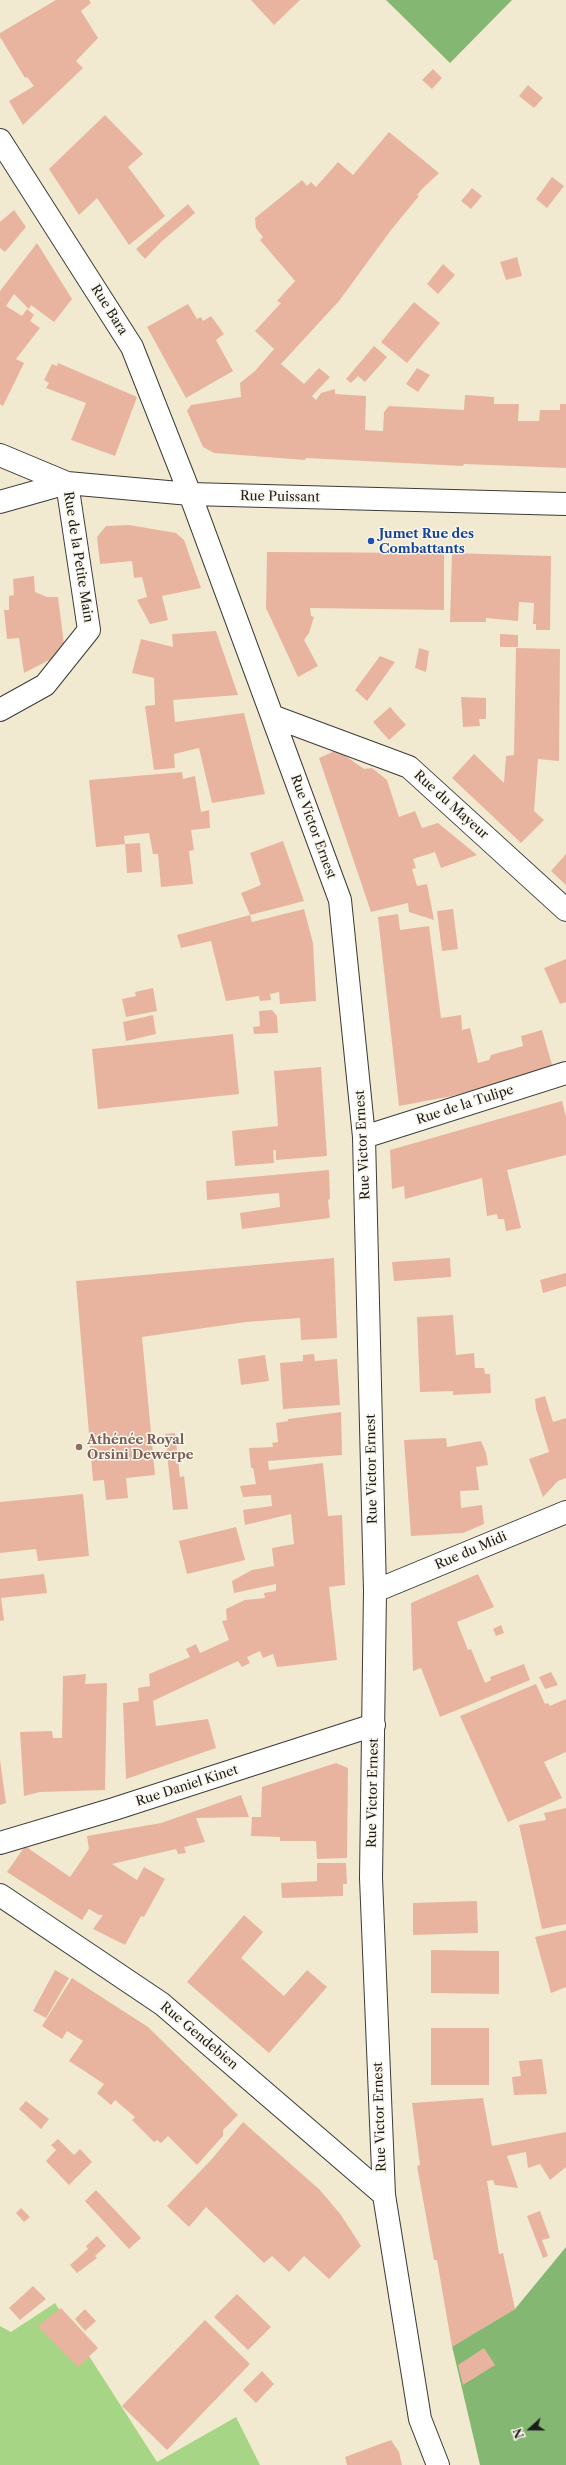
<!DOCTYPE html>
<meta charset="utf-8">
<style>
body{margin:0}
#map{position:relative;width:566px;height:2465px;overflow:hidden;background:#f1ead0;font-family:"Libre Caslon Text",serif}
canvas{display:block}
.north{position:absolute;left:510px;top:2409px;width:40px;height:40px;-webkit-text-stroke:3px #fbf7ec;paint-order:stroke;rotate:249deg;font-size:11px;font-weight:700;line-height:16px;text-align:center;color:#1c1c1c}
.north::after{content:'';display:block;margin:auto;width:14px;height:18px;background:#1c1c1c;clip-path:polygon(50% 0,100% 100%,50% 72%,0 100%)}
</style>
<div id="map">
<canvas width="566" height="2465"></canvas>
<div class="north">N</div>
</div>
<script>
const ctx = document.querySelector('canvas').getContext('2d');
ctx.lineJoin = 'round';
function fillPath(path, color) { ctx.fillStyle = color; ctx.fill(path, 'evenodd'); }
const toPath = rows => new Path2D(rows.map(r => 'M' + r).join(''));
function trace(path, color, width, dash) { ctx.strokeStyle = color; ctx.lineWidth = width; ctx.lineCap = dash ? 'butt' : 'round'; ctx.setLineDash(dash || []); ctx.stroke(path); }
function label(font, color, halo, rows, align = 'center') {
  ctx.font = font + ' "Libre Caslon Text",serif'; ctx.lineWidth = 3; ctx.setLineDash([]); ctx.textBaseline = 'middle'; ctx.strokeStyle = halo; ctx.fillStyle = color; for (const [text, x, y, turn = 0] of rows) {
    ctx.save(); ctx.translate(x, y); ctx.rotate((+turn || 0) * Math.PI / 180); ctx.textAlign = isNaN(turn) ? turn : align; if (halo) ctx.strokeText(text, 0, 0); ctx.fillText(text, 0, 0); ctx.restore();
  }
}
fillPath(toPath([
 [55,2303,157,2462,236,2417,260,2465,0,2465,0,2326,11,2332]
]), '#a6d685');
fillPath(toPath([
 [386,0,512,0,450,63],
 [566,2247,566,2465,480,2465,452,2346,515,2309]
]), '#84b772');
fillPath(toPath([
 [56,0,89,0,91,3,81,11,98,38,76,61,83,68,23,125,9,101,34,86,27,77,25,78,0,37,0,33],
 [251,0,300,0,274,25],
 [433,69,442,78,432,89,422,80],
 [528,85,543,98,534,108,519,96],
 [105,115,143,154,128,167,165,216,129,245,97,198,79,215,49,169],
 [389,132,439,173,422,189,417,195,419,196,391,230,339,301,281,364,304,384,319,368,330,377,312,396,316,400,321,393,335,389,335,394,366,396,365,430,383,431,384,412,389,406,464,410,465,395,494,397,494,404,519,404,518,421,539,421,540,410,560,410,560,404,566,404,566,468,464,464,463,466,306,458,305,460,214,453,203,447,187,411,191,405,241,397,240,383,255,371,274,349,255,331,281,303,277,301,295,281,260,240,263,237,256,228,255,218,302,180,307,186,311,182,316,187,338,162,353,175],
 [552,177,564,186,547,208,536,199],
 [472,188,482,196,471,209,461,201],
 [188,204,195,213,161,242,145,259,136,249],
 [14,210,26,227,5,252,0,248,0,222],
 [37,243,72,299,54,322,31,305,29,309,14,294,6,306,22,316,27,309,34,315,30,321,40,328,16,359,24,363,3,406,0,404,0,291],
 [517,257,522,276,506,280,500,262],
 [443,264,455,275,438,294,427,284],
 [414,302,440,323,407,363,381,342],
 [188,304,197,319,201,317,203,321,211,316,224,334,216,340,233,371,186,398,147,327],
 [374,346,387,357,365,382,358,376,351,383,346,379],
 [58,363,137,397,115,456,71,440,86,403,46,388,49,383,44,380,52,364,57,366],
 [417,368,430,375,418,392,406,384],
 [129,525,176,533,184,540,201,588,162,596,168,620,150,624,137,600,147,597,142,577,134,578,132,561,100,564,97,537,106,526],
 [267,552,444,553,444,610,310,608,311,616,314,617,309,633,304,640,318,666,298,677,266,608],
 [452,553,551,556,550,630,536,630,536,624,533,624,534,603,519,602,518,621,486,618,486,622,450,622],
 [34,576,35,592,47,597,58,597,65,652,24,673,19,638,7,639,4,610,9,610,9,596,14,595,13,579],
 [216,631,238,695,173,700,175,722,244,713,265,794,212,803,199,748,174,754,175,768,154,770,145,706,155,705,154,678,132,673,141,639,173,647,172,634],
 [500,634,518,635,518,647,500,647],
 [419,648,429,651,426,672,415,668],
 [516,648,560,649,559,761,538,759,534,811,544,820,521,843,452,778,474,754,504,783,506,756,514,755],
 [380,656,395,662,367,701,355,690],
 [461,697,486,698,486,719,479,719,480,726,463,727],
 [390,707,406,725,389,740,373,722],
 [337,750,364,769,372,768,387,780,399,817,415,811,422,828,438,823,477,855,441,868,435,852,413,859,416,868,412,869,417,886,427,884,434,920,409,912,408,903,371,912,319,758],
 [182,772,183,779,195,776,201,812,209,810,210,828,191,830,194,850,189,851,193,884,161,887,158,854,153,854,149,833,124,836,125,844,96,847,89,780],
 [283,841,304,901,250,915,241,893,261,885,250,853],
 [140,843,142,872,127,873,125,844],
 [566,854,566,885,551,871],
 [304,909,313,943,316,1001,280,1004,279,992,270,994,271,1000,260,1001,259,996,226,1001,211,941,181,948,177,935,250,915,252,922],
 [453,909,458,949,442,951,437,911],
 [398,914,400,930,429,926,441,1018,461,1015,462,1030,470,1028,478,1063,489,1060,491,1055,523,1046,521,1036,542,1030,553,1068,452,1096,399,1106,378,917],
 [566,959,566,1002,560,1004,544,968],
 [153,988,157,1011,126,1017,122,999,136,996,135,992],
 [272,1010,277,1016,278,1033,254,1034,253,1027,260,1026,259,1011],
 [153,1015,156,1034,126,1041,123,1022],
 [233,1034,239,1094,98,1109,92,1049],
 [321,1067,327,1156,276,1160,276,1150,273,1150,274,1163,235,1166,232,1131,278,1126,274,1071],
 [562,1101,566,1117,566,1155,507,1170,521,1228,506,1231,504,1219,498,1219,497,1214,487,1216,482,1178,405,1199,404,1186,392,1189,390,1150],
 [329,1170,330,1199,328,1200,330,1218,242,1229,240,1213,280,1207,279,1193,207,1200,206,1181],
 [334,1258,337,1338,301,1340,300,1318,246,1322,142,1337,155,1475,126,1478,128,1498,106,1500,104,1480,93,1481,76,1281],
 [450,1258,451,1277,394,1281,392,1262],
 [566,1273,566,1286,543,1293,540,1280],
 [453,1315,456,1355,474,1353,475,1368,484,1368,485,1374,490,1374,491,1393,453,1395,453,1391,420,1392,417,1317],
 [314,1354,315,1361,337,1359,340,1405,283,1409,280,1363,303,1361,303,1355],
 [265,1355,269,1381,241,1385,238,1359],
 [545,1396,553,1422,566,1418,566,1478,558,1481,543,1497,529,1459,549,1452,536,1409,535,1399],
 [341,1412,342,1455,268,1461,269,1470,323,1463,328,1516,342,1515,345,1585,329,1587,337,1660,277,1667,273,1654,263,1658,260,1651,247,1657,250,1663,242,1667,238,1661,153,1701,156,1726,208,1719,216,1748,126,1779,123,1703,139,1701,138,1688,150,1686,149,1674,190,1657,186,1649,196,1644,200,1653,229,1640,222,1621,227,1620,226,1609,245,1600,265,1598,264,1593,276,1591,276,1584,234,1593,232,1581,252,1570,274,1566,272,1548,294,1544,291,1514,245,1525,243,1510,272,1506,271,1495,243,1497,240,1486,256,1484,253,1468,251,1468,249,1448,273,1447,272,1443,278,1442,276,1423,288,1421,288,1419],
 [175,1433,180,1477,184,1476,188,1509,173,1510,165,1434],
 [446,1438,447,1447,481,1441,486,1453,488,1465,476,1467,479,1490,460,1491,461,1508,482,1505,484,1524,463,1533,411,1536,404,1440],
 [83,1494,89,1556,38,1561,36,1549,0,1553,0,1502],
 [236,1527,245,1560,187,1574,179,1541],
 [44,1574,47,1593,1,1598,4,1620,0,1621,0,1579],
 [478,1574,494,1607,457,1622,468,1650,471,1649,485,1683,491,1680,490,1677,524,1664,530,1680,440,1717,421,1668,413,1671,411,1603],
 [501,1625,504,1633,496,1636,493,1629],
 [551,1672,558,1685,545,1689,539,1677],
 [86,1674,85,1684,107,1683,105,1790,40,1792,24,1796,20,1732,52,1731,53,1738,62,1738,63,1676],
 [536,1684,545,1704,548,1703,550,1706,566,1699,566,1752,544,1762,562,1798,508,1822,460,1716],
 [0,1760,6,1803,0,1805],
 [336,1763,348,1768,347,1858,317,1859,316,1841,280,1841,280,1837,251,1836,252,1817,261,1817,262,1787],
 [241,1795,249,1817,196,1818,205,1842,184,1847,186,1853,178,1854,176,1849,112,1864,137,1880,144,1867,165,1879,144,1917,141,1916,125,1945,93,1929,103,1915,99,1915,89,1909,82,1920,7,1872,25,1846,70,1877,89,1849,87,1836,161,1823],
 [566,1808,566,1924,542,1929,519,1825,546,1820,544,1813],
 [317,1863,346,1863,347,1884,343,1884,343,1896,282,1898,281,1883,317,1881],
 [477,1901,478,1933,413,1935,413,1903],
 [244,1915,263,1932,241,1958,284,1996,307,1970,327,1987,269,2053,187,1982],
 [566,1930,566,1987,551,1993,535,1937],
 [431,1950,499,1951,499,1994,431,1993],
 [55,1970,69,1978,46,2018,33,2011],
 [72,1978,148,2027,238,2115,223,2130,223,2136,197,2165,168,2136,161,2143,157,2140,154,2142,132,2120,135,2117,115,2100,111,2105,97,2093,104,2084,69,2061,83,2041,67,2031,62,2039,42,2026],
 [431,2028,489,2028,489,2085,431,2085],
 [542,2059,547,2094,514,2095,512,2077,521,2076,519,2061],
 [483,2098,492,2146,566,2132,566,2167,550,2180,540,2164,528,2168,526,2152,507,2156,518,2188,495,2185,493,2180,487,2181,499,2254,503,2253,515,2309,452,2347,438,2266,437,2260,434,2260,417,2166,420,2165,412,2103],
 [26,2101,49,2119,41,2129,19,2109],
 [243,2122,320,2190,341,2215,361,2246,329,2279,304,2256,289,2272,272,2256,264,2263,206,2207,189,2227,167,2206,211,2160],
 [58,2139,74,2155,80,2149,92,2162,69,2185,46,2161,56,2150,51,2145],
 [96,2190,141,2238,129,2249,85,2201],
 [21,2208,30,2217,24,2222,16,2213],
 [540,2211,550,2238,542,2240,548,2256,543,2258,527,2216],
 [97,2236,106,2246,95,2256,97,2258,77,2273,70,2265,88,2249,86,2246],
 [33,2286,46,2299,20,2320,9,2308],
 [237,2294,271,2327,248,2350,214,2317],
 [61,2308,98,2348,78,2367,38,2326],
 [85,2309,96,2321,85,2331,75,2319],
 [205,2320,250,2364,167,2450,122,2406],
 [484,2348,495,2365,463,2385,458,2365],
 [262,2371,274,2384,256,2403,243,2390],
 [391,2440,399,2452,402,2465,347,2465,345,2457]
]), '#e9b49f');
const minor = toPath([
 [0,140,132,347,190,494,340,900,364,1137,375,1591,371,1878,384,2195,420,2419,438,2465],
 [0,455,67,483,190,494,566,504],
 [0,502,67,483],
 [0,710,45,685,89,630,67,483],
 [272,716,409,767,566,910],
 [364,1137,566,1073],
 [375,1591,566,1512],
 [0,1843,114,1809,374,1725],
 [0,1895,162,2004,384,2195]
]);
trace(minor, '#3c3b37', 24);
trace(minor, '#fff', 22);
for (const [x, y, r, color] of [
 [371,541,4,"#1a4fb4"],
 [79,1447,4,"#8d6e63"]
]) { const dot = new Path2D(); dot.arc(x, y, r, 0, 2 * Math.PI); ctx.fillStyle = color; ctx.fill(dot); trace(dot, '#fbf7ec', 1.5); }
label('13px', '#1c1c1c', '#fbf7ec', [
 ["Rue Bara",109,310,58],
 ["Rue Puissant",280,497,1],
 ["Rue de la Petite Main",78,557,81],
 ["Rue du Mayeur",451,805,42],
 ["Rue Victor Ernest",313,827,70],
 ["Rue de la Tulipe",465,1105,-18],
 ["Rue Victor Ernest",363,1145,-93],
 ["Rue Victor Ernest",372,1469,-91],
 ["Rue du Midi",471,1551,-23],
 ["Rue Daniel Kinet",187,1786,-18],
 ["Rue Victor Ernest",373,1793,-89],
 ["Rue Gendebien",199,2036,40],
 ["Rue Victor Ernest",380,2117,-92]
]);
label('bold 13px', '#164399', '#fbf7ec', [
 ["Jumet Rue des",379,534],
 ["Combattants",379,549]
], 'left');
label('bold 13px', '#785e54', '#fbf7ec', [
 ["Athénée Royal",87,1440],
 ["Orsini Dewerpe",87,1455]
], 'left');
</script>
